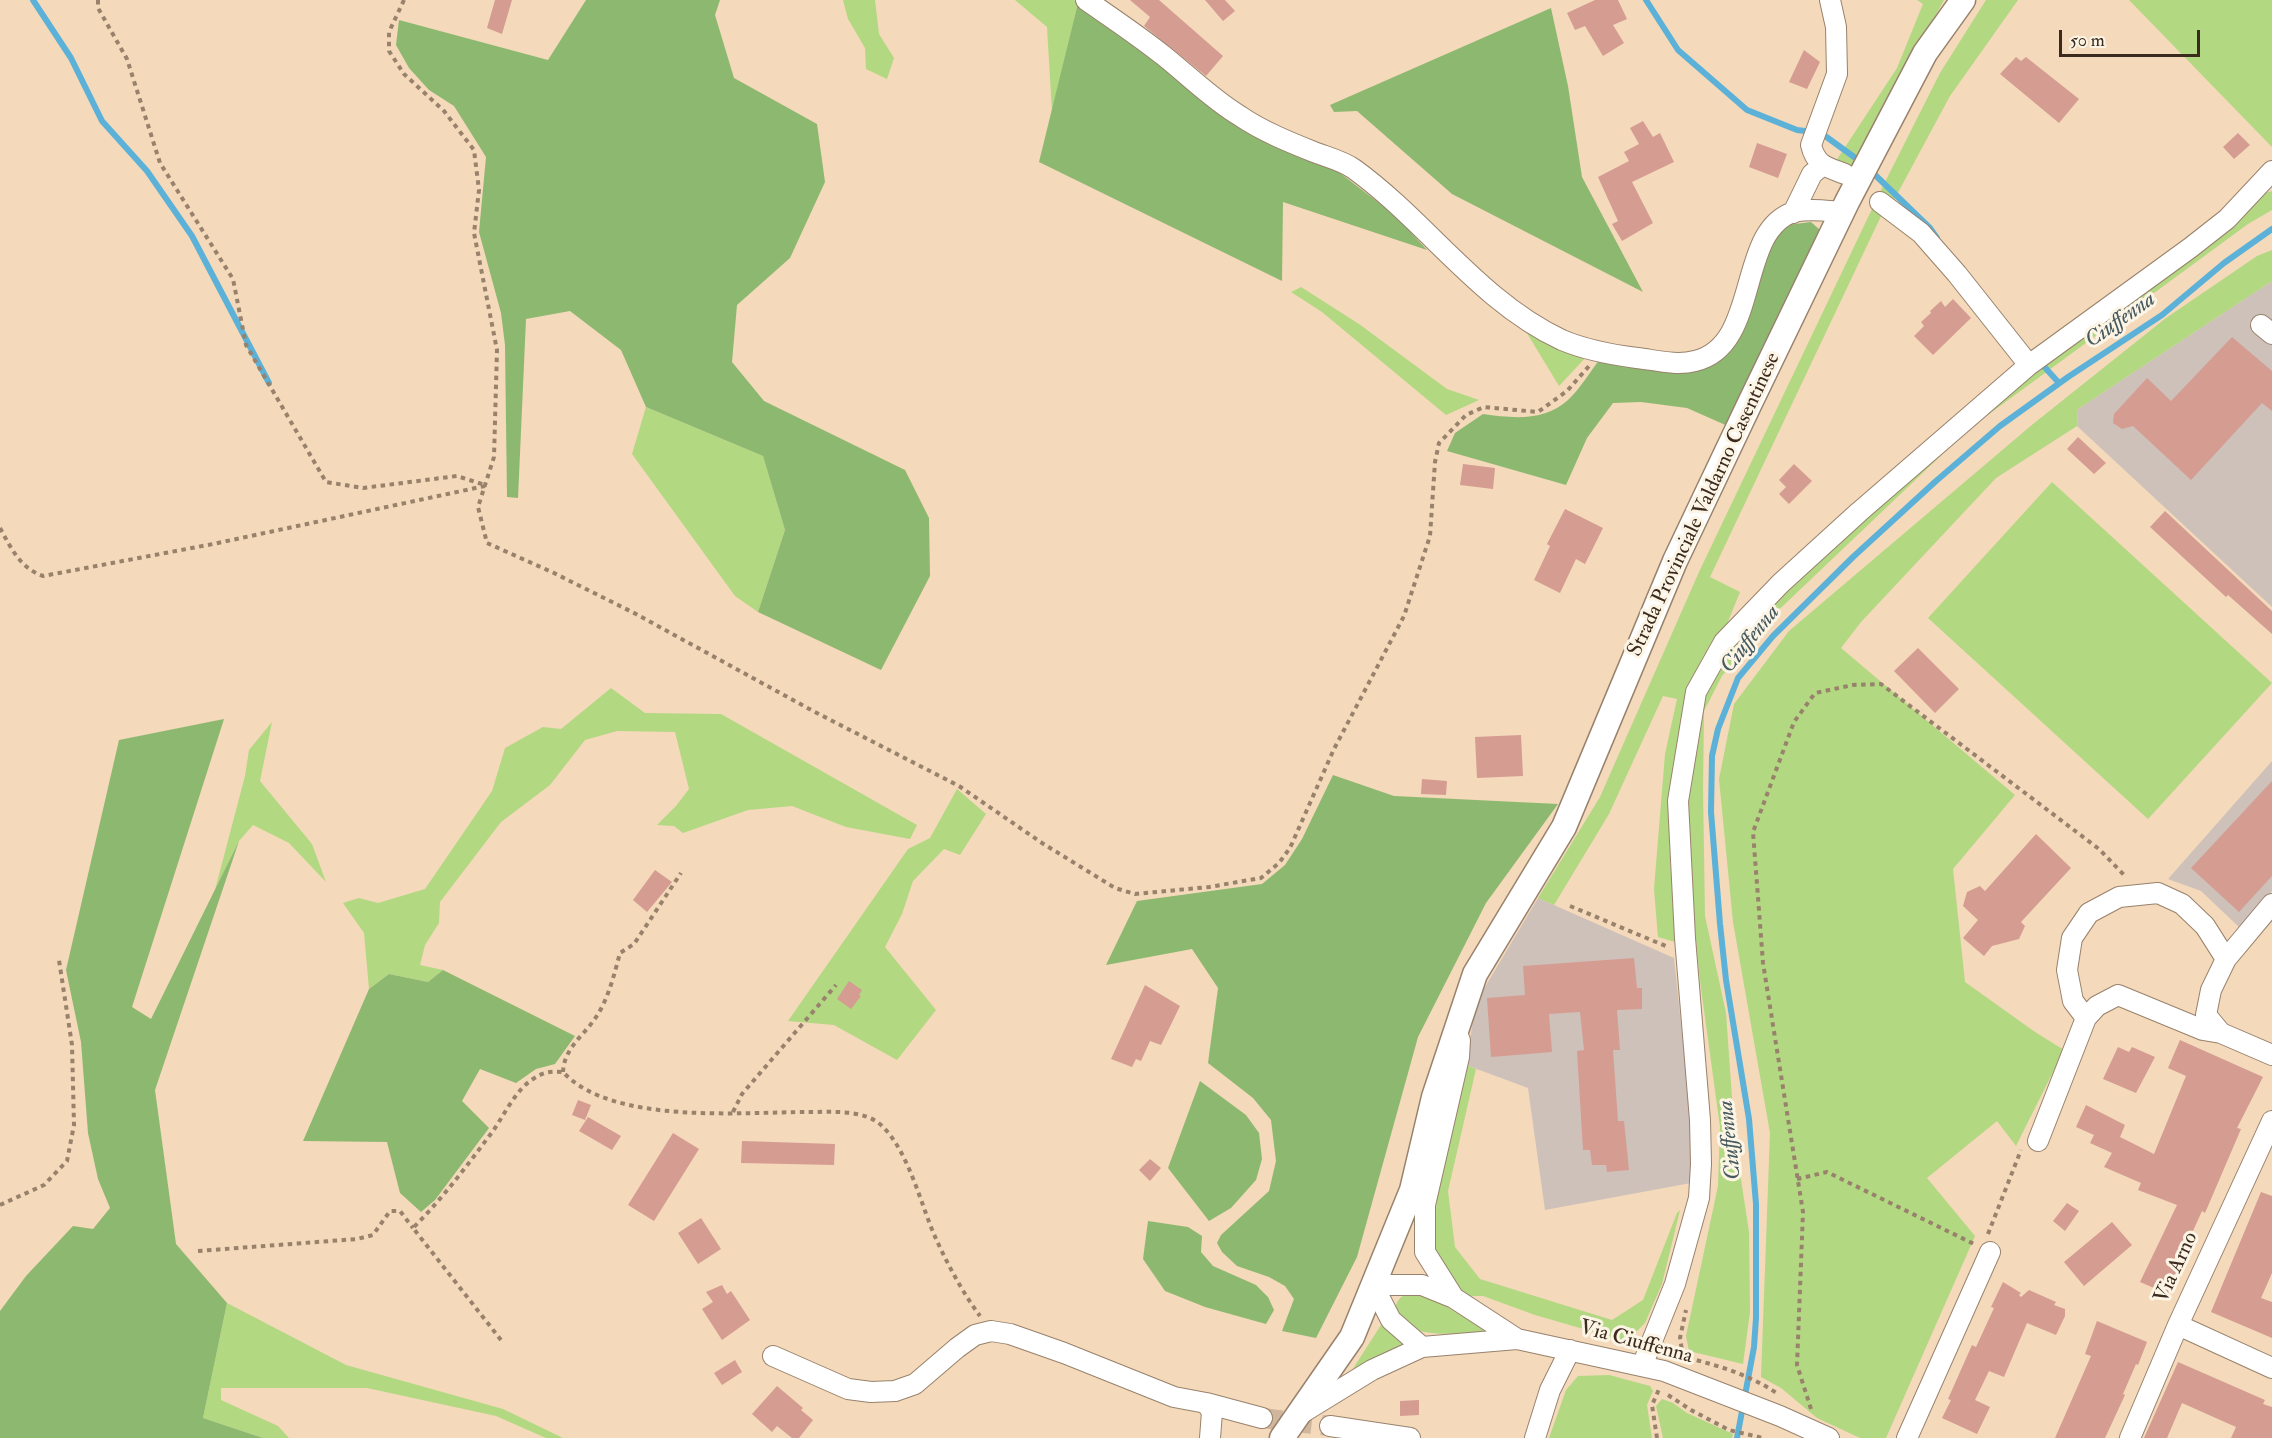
<!DOCTYPE html>
<html>
<head>
<meta charset="utf-8">
<style>
  body { margin:0 }
  #map { position:relative; width:2272px; height:1438px; overflow:hidden; background:#f4d9bb; font-family:"IM FELL Double Pica",serif }
  canvas { display:block }
  .scale { position:absolute; left:2059px; top:30px; width:141px; height:27px; box-sizing:border-box; border:3px solid #3b2a1e; border-top:0; padding-left:8px; font-size:18px; line-height:21px; white-space:nowrap; color:#3b2a1e; -webkit-text-stroke:4px #fcf5e5; paint-order:stroke }
</style>
</head>
<body>
<div id="map">
<canvas width="2272" height="1438"></canvas>
<div class="scale">50 m</div>
</div>
<script>
const context = document.querySelector('canvas').getContext('2d');
context.lineJoin = 'round';
function fill(path, color) { context.fillStyle = color; context.fill(path, 'evenodd'); }
function trace(path, color, width, dash) { context.strokeStyle = color; context.lineWidth = width; context.lineCap = dash ? 'butt' : 'round'; context.setLineDash(dash || []); context.stroke(path); }
function write(font, color, halo, rows, align = 'center') {
  context.font = font + ' "IM FELL Double Pica",serif'; context.lineWidth = 6; context.setLineDash([]); context.textBaseline = 'middle'; context.strokeStyle = halo; context.fillStyle = color; for (const [text, x, y, turn = 0] of rows) {
    context.save(); context.translate(x, y); context.rotate((+turn || 0) * Math.PI / 180); context.textAlign = isNaN(turn) ? turn : align; if (halo) context.strokeText(text, 0, 0); context.fillText(text, 0, 0); context.restore();
  }
}
const industrial = new Path2D(`
  M2272,281V607L2077,426L2078,409Z
  M2272,761V891L2239,927L2201,891L2168,879Z
  M1538,898L1674,958L1692,1128L1691,1183L1545,1210L1528,1088L1466,1065L1476,1002Z`);
const green = new Path2D(`
  M843,0H875L879,34L894,58L887,79L866,69L865,48L848,19Z
  M1015,0H1074L1078,3L1052,112L1047,27Z
  M1917,0H1944L1851,169L1836,161L1897,68L1923,4Z
  M1986,0H2018L1950,96L1894,200L1880,192L1940,73Z
  M2129,0H2272V147Z
  M2272,191V210L2248,224L1970,428L1766,622L1722,676L1704,711L1703,790L1705,916L1726,1013L1735,1140L1749,1232L1750,1312L1743,1364L1689,1351L1686,1336L1718,1186L1720,1127L1700,981L1687,847L1690,759L1701,695L1729,645L1966,423L2260,194Z
  M1872,209L1882,214L1710,577L1740,592L1679,742L1669,840L1675,942L1658,937L1654,889L1665,754L1677,699L1663,696L1609,814L1554,905L1538,898L1600,797L1699,572Z
  M2272,250V281L2078,409L2077,426L1996,478L1861,622L1841,648L2015,795L1953,869L1965,982L2035,1032L2064,1050L2016,1146L1997,1121L1927,1178L1975,1236L1886,1438H1860L1817,1418L1781,1388L1761,1377L1770,1133L1733,922L1719,779L1734,704L1789,631L2033,424L2166,318L2257,256Z
  M1301,287L1359,324L1447,389L1479,400L1446,415L1322,312L1291,292Z
  M1519,320L1588,355L1559,386Z
  M646,407L763,456L785,530L758,612L735,596L632,454Z
  M2052,482L2272,683L2148,819L1928,618Z
  M611,688L645,713L721,714L917,825L910,839L846,827L792,806L748,810L683,833L674,826L657,825L676,806L689,789L675,732L617,731L585,740L550,785L501,822L440,902L439,923L425,945L420,965L443,970L428,982L389,974L369,989L364,933L343,903L359,898L378,903L425,889L492,791L505,748L543,727L561,729Z
  M272,722L260,781L312,844L326,882L289,843L253,825L239,841L215,890L245,776L249,750Z
  M957,789L986,814L960,855L944,849L913,881L902,914L885,947L936,1010L897,1060L834,1025L788,1021L908,849L930,838Z
  M1466,1065L1476,1069L1448,1191L1455,1247L1480,1279L1612,1320L1643,1300L1677,1213L1680,1210L1662,1284L1645,1323L1633,1335L1618,1342L1604,1335L1535,1315L1483,1296H1462L1449,1281L1434,1247L1437,1193Z
  M1416,1291C1443,1301 1463,1320 1490,1329L1488,1333C1464,1332 1419,1340 1401,1321C1398,1318 1396,1312 1395,1308C1398,1296 1405,1294 1416,1291Z
  M227,1303L346,1365L503,1409L563,1438H546L496,1416L367,1388H221V1400L278,1426L289,1438H263L203,1418Z
  M1381,1325L1405,1344L1347,1378Z
  M1609,1375L1650,1386L1653,1391L1647,1405L1652,1438H1549L1566,1390L1578,1376Z
  M1662,1399L1673,1403L1687,1413L1733,1434L1732,1438H1663L1656,1406Z`);
const forest = new Path2D(`
  M586,0H720L715,15L734,78L817,124L825,182L790,258L737,305L732,362L764,401L905,470L929,518L930,576L881,670L758,612L785,530L763,456L646,407L621,350L570,311L526,319L518,498L507,497L505,345L501,313L479,232L486,157L454,106L429,90L409,68L396,45L399,20L548,60Z
  M1078,3L1332,167L1396,216L1427,250L1283,202L1282,281L1039,162Z
  M1551,8L1568,86L1582,177L1643,292L1452,194L1357,111L1334,112L1330,105Z
  M1811,222L1820,230L1730,427L1687,408L1641,402L1613,403L1587,438L1566,485L1447,451L1455,433L1483,414C1512,418 1544,422 1568,400C1580,389 1590,372 1600,359L1678,368L1738,340L1754,304L1764,255L1776,232L1787,225Z
  M224,719L132,1007L151,1019L239,841L155,1090L176,1244L227,1303L203,1418L263,1438H0V1311L26,1276L73,1226L93,1229L110,1208L98,1179L88,1133L81,1042L66,970L119,740Z
  M1333,775L1394,796L1558,804L1486,903L1418,1037L1357,1257L1316,1338L1282,1331L1294,1299L1285,1286L1269,1277L1237,1266L1222,1252L1217,1243L1221,1235L1269,1191L1276,1161L1271,1120L1253,1098L1208,1063L1218,988L1192,949L1106,965L1137,901L1262,884L1285,865L1302,839Z
  M443,970L575,1036L555,1064L536,1069L516,1083L480,1069L462,1101L489,1128L435,1200L421,1212L400,1193L387,1142L303,1141L369,989L389,974L428,982Z
  M1200,1081L1246,1115L1259,1133L1262,1159L1256,1180L1231,1208L1209,1221L1168,1168Z
  M1148,1221L1188,1227L1202,1236L1201,1252L1213,1266L1256,1285L1268,1297L1274,1310L1266,1324L1205,1307L1165,1291L1143,1259Z`);
const stream = new Path2D(`
  M33,0L71,58L102,121L147,171L192,236L269,383
  M1646,0L1678,50L1747,110L1797,130L1821,133L1861,162
  M1871,171L1930,228L1937,238
  M2039,361L2059,383
  M1737,1438L1754,1347L1756,1318V1204L1749,1119L1726,980L1720,924L1711,812L1712,756L1718,729L1738,678L1773,636L1853,557L1936,481L2000,426L2068,377L2162,315L2224,263L2272,229`);
const building = new Path2D(`
  M495,0H512L502,34L487,28Z
  M1130,0H1159L1223,56L1206,76L1144,26L1150,17Z
  M1205,0H1225L1235,11L1223,21Z
  M1595,0H1618L1627,19L1613,25L1624,43L1603,56L1585,26L1575,30L1567,13Z
  M1804,50L1820,62L1807,89L1789,82Z
  M2016,57L2021,61L2026,57L2079,99L2059,123L2000,74Z
  M1643,121L1653,137L1660,133L1674,162L1632,182L1653,223L1622,241L1612,224L1618,221L1598,177L1629,161L1624,152L1639,144L1630,128Z
  M2238,133L2250,145L2234,159L2223,147Z
  M1757,143L1787,154L1778,178L1749,167Z
  M1953,299L1971,318L1933,355L1914,336L1924,326L1921,322L1931,313L1930,311L1941,301L1945,307Z
  M2232,337L2272,371V411L2262,403L2191,480L2133,426L2122,429L2113,423L2114,414L2147,378L2171,401Z
  M2078,437L2106,463L2094,474L2067,449Z
  M1463,464L1495,468L1493,489L1460,485Z
  M1794,464L1812,481L1789,504L1779,494L1786,487L1779,480Z
  M1565,509L1603,528L1585,564L1576,559L1560,593L1534,580L1550,546L1547,544Z
  M2165,511L2272,611V634L2228,595L2226,597L2150,527Z
  M1918,648L1959,689L1935,713L1894,671Z
  M1521,735L1523,776L1477,778L1475,737Z
  M1422,779L1447,781L1446,795L1421,794Z
  M2272,781V876L2239,912L2191,868Z
  M2036,834L2071,868L2021,922L2025,926L2019,939L1992,946L1984,956L1963,938L1978,920L1963,906L1967,892L1980,886L1985,891Z
  M655,870L672,882L647,912L633,900Z
  M1634,958L1637,988H1642V1009L1617,1010L1620,1050H1613L1618,1121H1624L1629,1170L1607,1172L1606,1165H1592L1590,1150H1583L1577,1051L1584,1050L1580,1012L1549,1014L1552,1052L1491,1057L1487,998L1525,995L1523,966Z
  M849,981L862,990L859,995L861,996L851,1009L837,999Z
  M1145,985L1180,1006L1161,1045L1150,1041L1141,1061L1136,1059L1132,1067L1111,1059Z
  M2180,1040L2263,1077L2237,1128L2241,1129L2205,1213L2202,1211L2188,1242L2191,1243L2168,1294L2140,1282L2177,1205L2138,1190L2141,1183L2104,1167L2112,1153L2090,1143L2094,1135L2076,1127L2086,1105L2125,1125L2120,1137L2154,1154L2186,1076L2168,1068Z
  M2118,1047L2129,1052L2132,1047L2155,1057L2136,1093L2103,1079Z
  M578,1100L591,1105L585,1120L572,1115Z
  M588,1117L621,1136L612,1150L579,1131Z
  M673,1133L699,1149L654,1221L628,1205Z
  M742,1141L835,1144L834,1165L741,1163Z
  M1150,1159L1161,1168L1150,1181L1139,1170Z
  M2261,1192L2272,1196V1273L2261,1298L2272,1302V1338L2211,1312Z
  M2067,1203L2079,1211L2065,1231L2053,1221Z
  M701,1218L721,1249L698,1264L678,1233Z
  M2112,1222L2132,1245L2084,1286L2064,1262Z
  M2003,1282L2021,1293L2019,1295L2021,1297L2029,1290L2056,1302L2054,1305L2065,1309V1316L2056,1335L2027,1323L2004,1377L1989,1371L1975,1400L1990,1407L1977,1434L1942,1418L1951,1400L1948,1399L1972,1345L1976,1347L1994,1308L1991,1307Z
  M722,1285L727,1294L731,1291L750,1320L722,1340L702,1309L713,1302L706,1292Z
  M2097,1321L2147,1342L2138,1365L2136,1364L2123,1394L2125,1395L2105,1438H2055L2091,1356L2085,1354Z
  M735,1360L742,1372L722,1385L714,1373Z
  M2178,1362L2265,1400L2263,1404L2272,1407V1438H2231L2236,1427L2182,1403L2167,1438H2144Z
  M777,1386L803,1408L801,1410L813,1420L799,1438H792L777,1426L772,1432L752,1414Z
  M1419,1400V1415L1400,1416V1401Z`);
const minorTunnel = new Path2D(`
  M1262,1418L1330,1426`);
const path = new Path2D(`
  M98,0V8L127,59L160,163L233,279L246,345L326,482L363,488L457,476L485,485
  M404,0L389,32V51L404,74L444,111L474,150L479,190L474,233L497,350L494,457L478,507L487,543L554,573L636,614L813,711L959,786L1042,843L1115,888L1135,894L1209,887L1261,878L1279,863L1290,848L1334,749L1404,616L1430,536L1435,462L1439,443L1466,415L1484,407L1538,412L1567,391L1589,366
  M0,528C11,548 20,568 43,576L213,544L485,486
  M1570,906L1668,947
  M563,1072C564,1049 582,1037 594,1020C608,1001 614,975 620,953L634,944L681,873
  M733,1112L742,1094L836,985
  M1797,1179L1827,1172L1974,1244
  M0,1205L44,1185L67,1161L74,1125L72,1045L59,960
  M1988,1234L2021,1150
  M198,1251L357,1239L373,1235L390,1211H400L413,1228
  M501,1340L413,1228C442,1199 466,1167 490,1135C503,1118 515,1090 533,1079C543,1072 551,1071 563,1072C612,1125 741,1112 808,1112C831,1112 865,1109 882,1126C910,1153 921,1207 937,1241C949,1267 963,1293 980,1316
  M1683,1357L1680,1338L1686,1310
  M1688,1358C1720,1366 1750,1375 1778,1394
  M1668,1395L1691,1410L1729,1430L1763,1438
  M1811,1409L1797,1365L1803,1212L1763,963L1753,832L1794,722L1815,693L1853,685L1881,684L2099,849L2126,877
  M1657,1438L1652,1405L1660,1387`);
const minor = new Path2D(`
  M1086,0C1112,18 1139,36 1164,56C1189,76 1213,100 1240,116C1262,131 1289,142 1314,152C1327,157 1343,161 1354,169C1426,221 1480,302 1562,340C1583,349 1614,355 1637,358C1655,360 1676,366 1695,361C1761,346 1736,230 1794,212C1809,208 1827,211 1842,212
  M1830,0L1836,27L1837,74L1811,145C1816,166 1827,167 1845,174
  M1880,202L1921,233L1957,274L2029,365
  M1793,213L1812,174L1823,165
  M2261,325L2272,334
  M2226,959L2272,904
  M2221,1033L2272,1055
  M1460,1040L1459,1057L1425,1205V1252L1454,1298L1517,1339
  M2038,1141L2086,1018L2097,1006L2118,995L2203,1030L2221,1033L2206,1015L2211,990L2226,959L2205,926L2182,904L2158,893L2119,897L2089,913L2072,938L2067,970L2073,1001L2086,1018
  M2178,1325L2272,1368
  M1422,1347L1391,1320L1373,1285H1422L1454,1298
  M773,1356L848,1389L871,1392L895,1391L915,1384L957,1348L975,1335L991,1331L1010,1334L1064,1353L1174,1397L1206,1403L1212,1412L1210,1438
  M1642,1366L1675,1284L1699,1198L1701,1164L1700,1120L1685,938L1678,801L1696,692L1724,642L1781,583L1859,512L2029,365L2190,248L2227,219L2272,171
  M1206,1403L1262,1418
  M1302,1413L1372,1370L1422,1347L1517,1339L1664,1371L1780,1416L1829,1438
  M1330,1426L1410,1438
  M1535,1438L1550,1390L1570,1350
  M1907,1438L1990,1252
  M2130,1438L2178,1325L2272,1121`);
const major = new Path2D(`
  M1282,1438L1352,1337L1412,1190L1434,1097L1475,974L1564,827L1675,561L1749,405L1847,202L1925,53L1963,0`);
const streetNames = [
  ["Strada Provinciale Valdarno Casentinese",1705,505,-65],
  ["Via Arno",2177,1268,-65],
  ["Via Ciuffenna",1636,1343,15]
];
const waterNames = [
  ["Ciuffenna",2121,321,-35],
  ["Ciuffenna",1751,640,-51],
  ["Ciuffenna",1731,1140,-96]
];
fill(industrial, '#cec1ba');
fill(green, '#b2d882');
fill(forest, '#8db870');
trace(stream, '#5bb1d7', 6);
fill(building, '#d59c92');
trace(minorTunnel, '#cfb69c', 20, [20, 10]);
trace(minor, '#98826c', 22);
trace(major, '#98826c', 27);
trace(path, '#98826c', 4, [4.5, 4.5]);
trace(minor, '#fff', 20);
trace(major, '#fff', 24);
write('21px', '#3b2a1e', '#fcf5e5', streetNames);
write('italic 22px', '#46595f', '#fcf5e5', waterNames);
</script>
</body>
</html>
